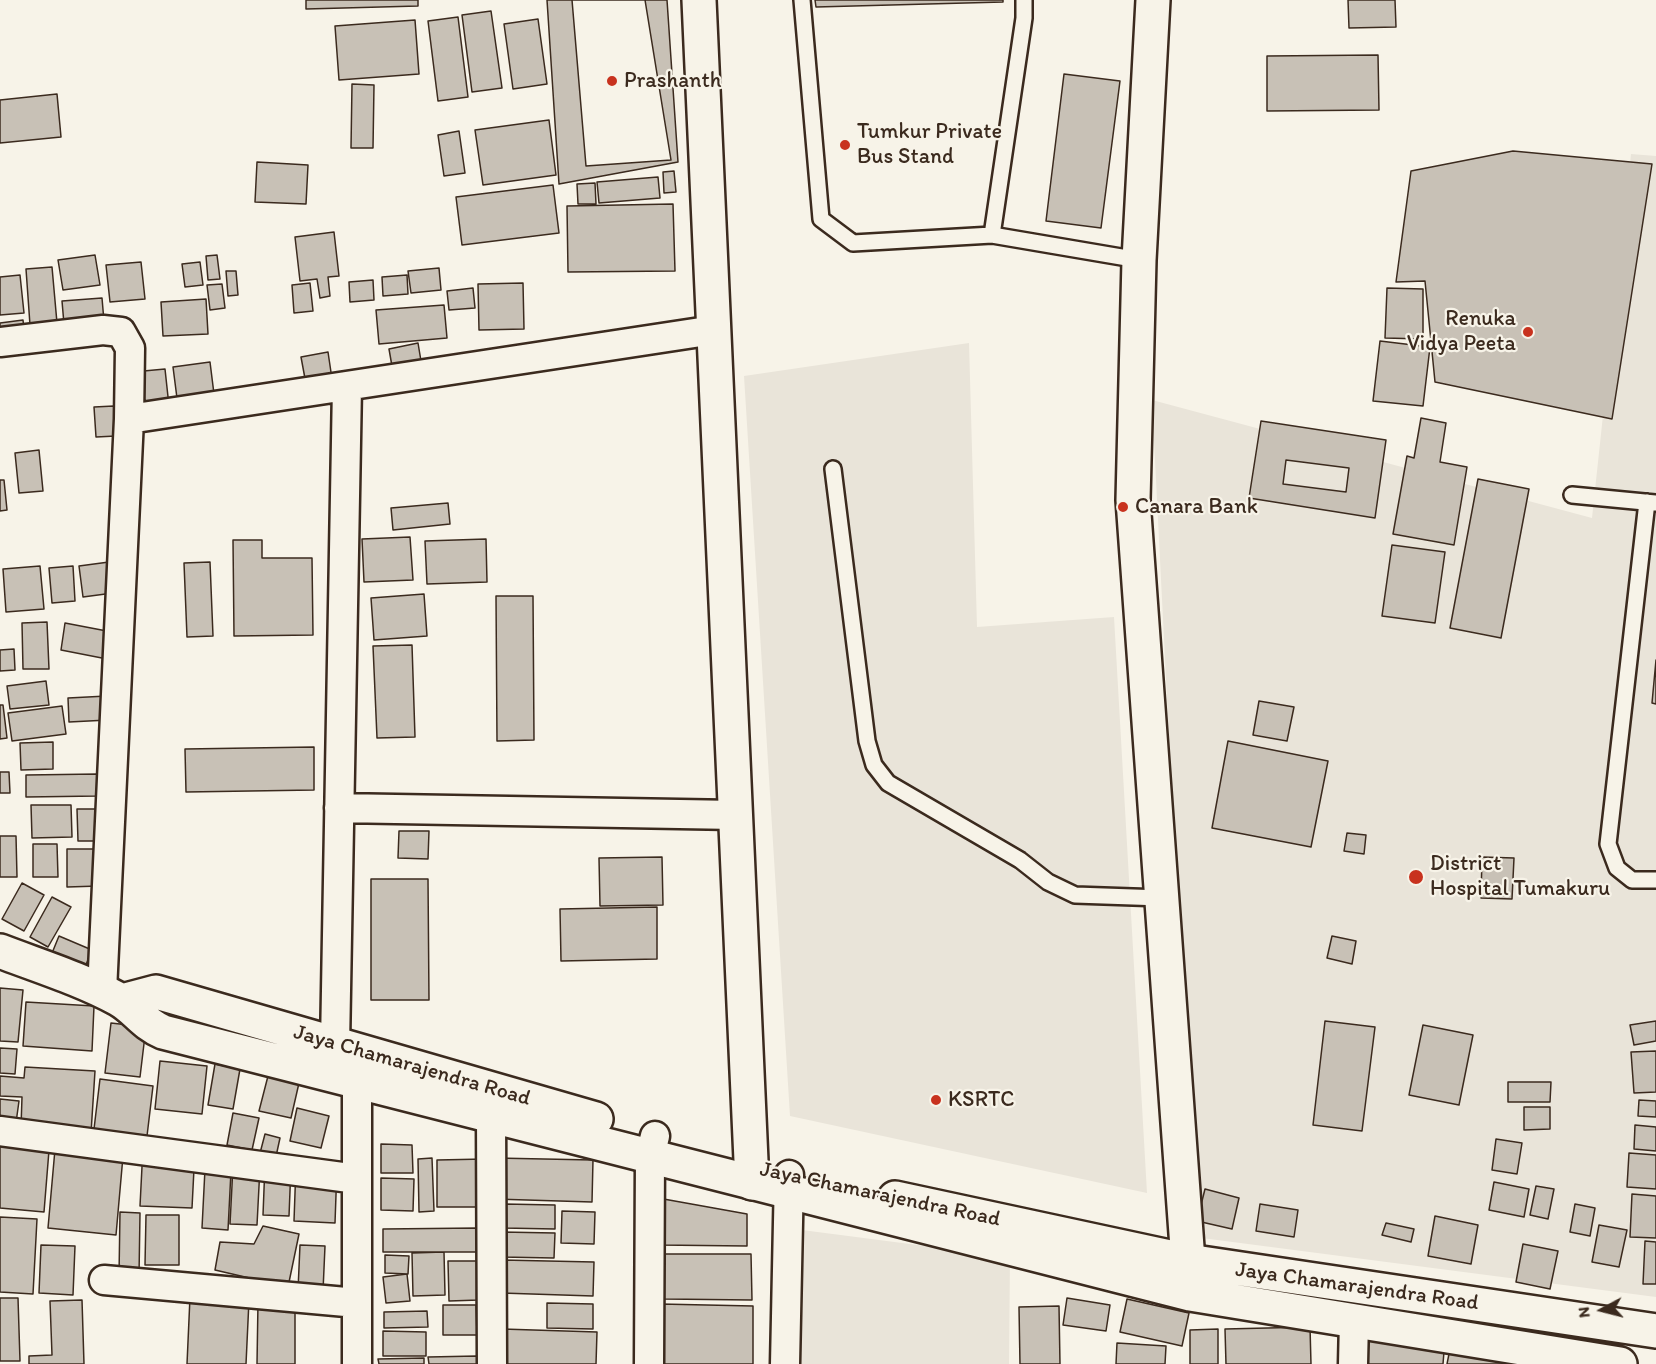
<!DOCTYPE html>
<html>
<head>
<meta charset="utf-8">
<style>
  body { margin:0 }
  #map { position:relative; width:1656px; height:1364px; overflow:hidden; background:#f7f3e8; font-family:Itim,sans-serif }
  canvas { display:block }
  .north { position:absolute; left:1572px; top:1280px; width:60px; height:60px; -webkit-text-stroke:4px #f7f3e8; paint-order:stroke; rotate:263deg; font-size:16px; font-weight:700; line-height:24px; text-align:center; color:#3b2a1e }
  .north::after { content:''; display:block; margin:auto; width:21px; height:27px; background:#3b2a1e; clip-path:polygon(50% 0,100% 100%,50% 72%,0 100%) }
</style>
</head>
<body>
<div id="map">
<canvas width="1656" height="1364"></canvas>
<div class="north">N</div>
</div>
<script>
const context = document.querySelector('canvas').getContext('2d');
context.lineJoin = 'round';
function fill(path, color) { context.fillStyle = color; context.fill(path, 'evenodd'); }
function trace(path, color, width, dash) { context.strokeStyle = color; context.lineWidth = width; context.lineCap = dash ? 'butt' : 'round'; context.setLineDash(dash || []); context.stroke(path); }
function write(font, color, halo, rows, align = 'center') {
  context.font = font + ' Itim,sans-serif'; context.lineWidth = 4.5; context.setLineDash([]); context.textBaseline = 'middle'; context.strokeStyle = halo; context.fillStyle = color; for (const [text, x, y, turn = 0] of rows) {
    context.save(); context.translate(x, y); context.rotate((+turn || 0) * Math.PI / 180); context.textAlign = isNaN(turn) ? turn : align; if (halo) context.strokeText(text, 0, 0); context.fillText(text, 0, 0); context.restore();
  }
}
const built = new Path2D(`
  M1631,154L1656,156V1297L1194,1237L1152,400L1592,518Z
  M969,343L977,627L1114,617L1147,1193L790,1116L744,376Z
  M802,1230L1010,1257L1009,1364H801Z`);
const building = new Path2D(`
  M306,0H418V6L306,9Z
  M547,0H667L678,162L559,184Z
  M572,0H645L671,160L586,166Z
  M815,0H1003V2L816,7Z
  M1348,0H1395L1396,27L1349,28Z
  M491,11L502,88L472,92L462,15Z
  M458,17L468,97L438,101L428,21Z
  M538,19L547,84L513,89L504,24Z
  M415,20L419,74L339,80L335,26Z
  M1378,55L1379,110L1267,111V56Z
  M1064,74L1120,81L1101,228L1046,221Z
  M352,84L374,85L373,148H351Z
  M57,94L61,137L0,143V100Z
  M549,120L556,175L483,185L475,130Z
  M459,131L465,173L444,176L438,135Z
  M1513,151L1652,164L1612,419L1435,382L1425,281L1396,282L1411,171Z
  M257,162L308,165L306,204L255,202Z
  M674,171L676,192L664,193L663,172Z
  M658,177L660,198L599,203L597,182Z
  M595,183L596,204H578L577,184Z
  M553,185L559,233L462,245L456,197Z
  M673,204L675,271L568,272L567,206Z
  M334,232L339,276L328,277L330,296L320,298L317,279L300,281L295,237Z
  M95,255L100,285L63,290L58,260Z
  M217,255L220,279L208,280L206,256Z
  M141,262L145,299L110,302L106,265Z
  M200,262L203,285L185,287L182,264Z
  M52,267L57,323L30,325L26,269Z
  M439,268L441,290L411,293L408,271Z
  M226,271H236L238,295L228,296Z
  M20,275L24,313L0,315V277Z
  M407,275L408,294L383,296L382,277Z
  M373,280L374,300L350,302L349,282Z
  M310,283L313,311L294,313L292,285Z
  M523,283L524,329L479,330L478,284Z
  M222,284L225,308L210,310L207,285Z
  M473,288L475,308L449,310L447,291Z
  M1387,288L1423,289V339L1385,338Z
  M102,298L105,333L65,336L62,301Z
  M206,299L208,334L163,336L161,302Z
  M444,305L447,338L379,344L376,310Z
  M23,320L26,346L0,350V323Z
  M1380,341L1430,347L1423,406L1373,401Z
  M418,343L422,367L393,372L389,349Z
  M328,352L332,379L306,384L301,357Z
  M210,362L215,402L178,406L173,367Z
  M165,369L169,406L136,410L133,372Z
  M114,406L116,436L96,437L94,407Z
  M1421,418L1446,423L1440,462L1467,467L1454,545L1393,534L1407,456L1414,458Z
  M1261,421L1386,440L1375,518L1249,498ZM1286,460L1349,468L1346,492L1283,484Z
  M39,450L43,491L19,493L15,453Z
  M1478,479L1529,489L1501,638L1450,628Z
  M0,480H4L7,510L0,511Z
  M448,503L450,524L393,530L391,508Z
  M410,537L413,580L364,582L362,539Z
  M486,539L487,582L427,584L425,541Z
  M233,540H262V558H312L313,635L234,636Z
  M1392,545L1445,552L1435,623L1382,616Z
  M109,562L113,593L83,597L79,566Z
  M210,562L213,636L187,637L184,563Z
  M40,566L44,609L6,612L3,569Z
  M73,566L75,601L52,603L49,568Z
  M424,594L427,636L374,640L371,598Z
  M496,596H533L534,740L497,741Z
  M47,622L49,669H23L22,623Z
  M65,623L112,632L107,659L61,650Z
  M412,645L415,737L377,738L373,646Z
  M14,649L15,670L0,671V650Z
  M1656,660V704L1652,703Z
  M46,681L49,705L10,709L7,686Z
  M107,696L108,720L69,722L68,698Z
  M1259,701L1294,707L1287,741L1253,735Z
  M0,705H3L7,738L0,739Z
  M62,706L66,734L12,741L8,713Z
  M1228,741L1328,761L1311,847L1212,828Z
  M53,742V769L21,770L20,743Z
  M314,747V790L186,792L185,749Z
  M0,772H9L10,793H0Z
  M98,774V796L26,797V775Z
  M31,805H71L72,837L32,838Z
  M77,809H98L99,841H78Z
  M399,831H429L428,859L398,858Z
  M1347,833L1366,835L1364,854L1344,851Z
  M0,836H16L17,877H0Z
  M33,844H57L58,877H33Z
  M67,849H98L99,886L67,887Z
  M662,857L663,905L600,906L599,858Z
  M1482,857L1514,858L1512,899L1481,898Z
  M371,879H428L429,1000H371Z
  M22,883L44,895L24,931L2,919Z
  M52,897L71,907L48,947L30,937Z
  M657,907V959L561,961L560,909Z
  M59,936L92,950L83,972L50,958Z
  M1332,936L1356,941L1352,964L1327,958Z
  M0,988L23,990L18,1042L0,1041Z
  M26,1002L94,1006L92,1051L23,1046Z
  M1325,1021L1375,1027L1362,1131L1313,1125Z
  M1656,1021V1041L1634,1045L1630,1025Z
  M111,1023L146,1027L140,1077L105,1073Z
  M1423,1025L1473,1035L1459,1105L1409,1095Z
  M0,1048L17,1049L15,1074L0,1073Z
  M1656,1051V1092L1634,1093L1631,1052Z
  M160,1061L207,1066L202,1114L155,1109Z
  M215,1064L240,1069L233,1109L208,1105Z
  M25,1067L95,1071L91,1133L21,1127L22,1097L0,1096V1076L24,1078Z
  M268,1076L299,1083L291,1118L259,1111Z
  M100,1079L153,1086L147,1136L94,1129Z
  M1508,1082H1551L1550,1102H1508Z
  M0,1099L19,1101L15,1130L0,1129Z
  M1639,1100L1656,1101V1117L1638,1116Z
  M1524,1107H1550V1129L1524,1130Z
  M297,1108L329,1116L321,1148L290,1141Z
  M233,1113L259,1118L252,1150L227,1145Z
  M1635,1125L1656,1127V1151L1634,1149Z
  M0,1134L50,1138L44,1212L0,1208Z
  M265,1134L280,1138L275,1161L259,1157Z
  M56,1138L124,1145L116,1235L48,1228Z
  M1496,1139L1522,1143L1517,1174L1492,1170Z
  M381,1144L412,1145L413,1173H381Z
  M143,1147L195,1149L192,1208L140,1206Z
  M1629,1153L1656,1155V1189L1627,1187Z
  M432,1158L434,1211L419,1212L418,1159Z
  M495,1158L593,1160L592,1202L494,1199Z
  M485,1159V1207H437V1160Z
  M265,1164L291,1166L289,1216L263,1215Z
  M296,1165L337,1167L335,1223L294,1221Z
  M233,1166L260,1167L257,1225L230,1224Z
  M205,1169L231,1171L228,1230L202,1228Z
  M381,1178L414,1179L413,1211L381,1210Z
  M1494,1182L1529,1189L1524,1217L1489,1210Z
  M1536,1186L1554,1189L1548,1219L1530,1215Z
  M1205,1189L1239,1198L1232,1229L1197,1221Z
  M1632,1194L1656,1196V1238L1630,1237Z
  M658,1198L747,1214V1246L658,1245Z
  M504,1204L555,1205V1229L503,1228Z
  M1260,1204L1298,1210L1294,1237L1256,1231Z
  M1575,1204L1595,1208L1590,1236L1570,1232Z
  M562,1211L595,1212L594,1244L561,1243Z
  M120,1212L140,1213L139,1276H119Z
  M146,1215H179V1265H145Z
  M1435,1216L1478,1225L1471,1264L1428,1256Z
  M0,1217L37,1219L33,1294L0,1292Z
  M1386,1223L1414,1229L1411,1242L1382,1235Z
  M1599,1225L1627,1230L1619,1267L1592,1262Z
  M263,1226L299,1234L288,1287L215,1270L220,1242L254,1244Z
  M478,1228V1252H383V1229Z
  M501,1232L555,1233L554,1258L501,1257Z
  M1645,1241L1656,1242V1284H1643Z
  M1523,1244L1558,1251L1550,1289L1516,1282Z
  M41,1245L75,1246L73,1295L39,1293Z
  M300,1245L325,1246L323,1291L298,1290Z
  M444,1252L445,1295L413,1296L412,1253Z
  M663,1254H751L752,1300L664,1299Z
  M385,1255L409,1256L408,1274L385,1273Z
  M502,1260L594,1262L593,1296L501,1293Z
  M448,1261H479V1300L449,1301Z
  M407,1274L410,1301L386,1303L383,1277Z
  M190,1297L249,1300L246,1364H187Z
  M0,1298H18L20,1361H0Z
  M1067,1298L1110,1305L1106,1331L1063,1325Z
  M1127,1299L1189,1313L1182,1346L1120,1332Z
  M82,1300L84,1364H29V1356L52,1355L50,1301Z
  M258,1302H295V1364H257Z
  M547,1303L593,1304V1329L547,1328Z
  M660,1304L753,1306V1364H659Z
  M443,1305H476L477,1335H443Z
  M1059,1306L1060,1364H1020L1019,1307Z
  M427,1311L428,1327L384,1328V1312Z
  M1310,1327L1311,1364H1226L1225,1329Z
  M502,1329L597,1332L596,1364H501Z
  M1218,1329V1364H1190V1330Z
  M383,1331L426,1332V1356H383Z
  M1370,1332L1445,1339L1443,1364H1367Z
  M1117,1343L1166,1346L1165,1364H1116Z
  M1450,1349L1510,1361V1364H1447Z
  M477,1356L478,1364H429L428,1357Z
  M424,1358V1364H379L378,1359Z`);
const service = new Path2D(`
  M802,0L821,219L853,243L992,235L1139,260
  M992,235L1024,18V0
  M833,469L867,741L874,765L888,783L1020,860L1048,882L1075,895L1162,898
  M1572,495L1655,503
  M1647,502L1608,844L1617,868L1632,880H1656`);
const minor = new Path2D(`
  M0,342L103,330L121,332L130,348L129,419
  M339,808L736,815
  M102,991L129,419L714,330
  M335,1045L347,386
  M491,1115L492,1364
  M0,1131L357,1179
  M104,1280L357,1303
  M357,1364V1060
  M649,1364L650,1156L655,1136
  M785,1364L789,1175
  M1353,1364L1354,1320`);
const tertiary = new Path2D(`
  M699,0L752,1183
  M1153,0L1139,260L1133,500L1190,1289`);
const secondary = new Path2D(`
  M0,951C39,966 81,979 118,999C136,1009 142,1023 163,1032L1190,1294L1620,1364
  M122,1001L156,992L596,1119
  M895,1198L1188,1261L1656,1331`);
const markers = [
  [612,81,6,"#c8321e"],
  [845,145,6,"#c8321e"],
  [1528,332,6,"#c8321e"],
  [1123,507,6,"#c8321e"],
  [1416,877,8,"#c8321e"],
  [936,1100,6,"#c8321e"]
];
const poiNames = [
  ["Prashanth",624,81],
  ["Tumkur Private",857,132],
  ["Bus Stand",857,157],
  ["Renuka",1516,319,"right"],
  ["Vidya Peeta",1516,344,"right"],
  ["Canara Bank",1135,507],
  ["District",1430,864],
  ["Hospital Tumakuru",1430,889],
  ["KSRTC",948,1100]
];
const streetNames = [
  ["Jaya Chamarajendra Road",412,1066,16],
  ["Jaya Chamarajendra Road",880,1195,12],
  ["Jaya Chamarajendra Road",1357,1287,8]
];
fill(built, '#e9e4d9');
fill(building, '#c8c1b6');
trace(building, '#3b2a1e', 1.5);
trace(service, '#3b2a1e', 20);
trace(minor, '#3b2a1e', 33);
trace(tertiary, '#3b2a1e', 38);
trace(secondary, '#3b2a1e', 38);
trace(service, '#f7f3e8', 15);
trace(minor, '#f7f3e8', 28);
trace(tertiary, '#f7f3e8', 33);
trace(secondary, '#f7f3e8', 33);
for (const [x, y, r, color] of markers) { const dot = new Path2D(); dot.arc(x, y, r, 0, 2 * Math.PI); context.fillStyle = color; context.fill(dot); trace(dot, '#f7f3e8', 2); }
write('22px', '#3b2a1e', '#f7f3e8', poiNames, 'left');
write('22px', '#3b2a1e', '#f7f3e8', streetNames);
</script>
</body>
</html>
